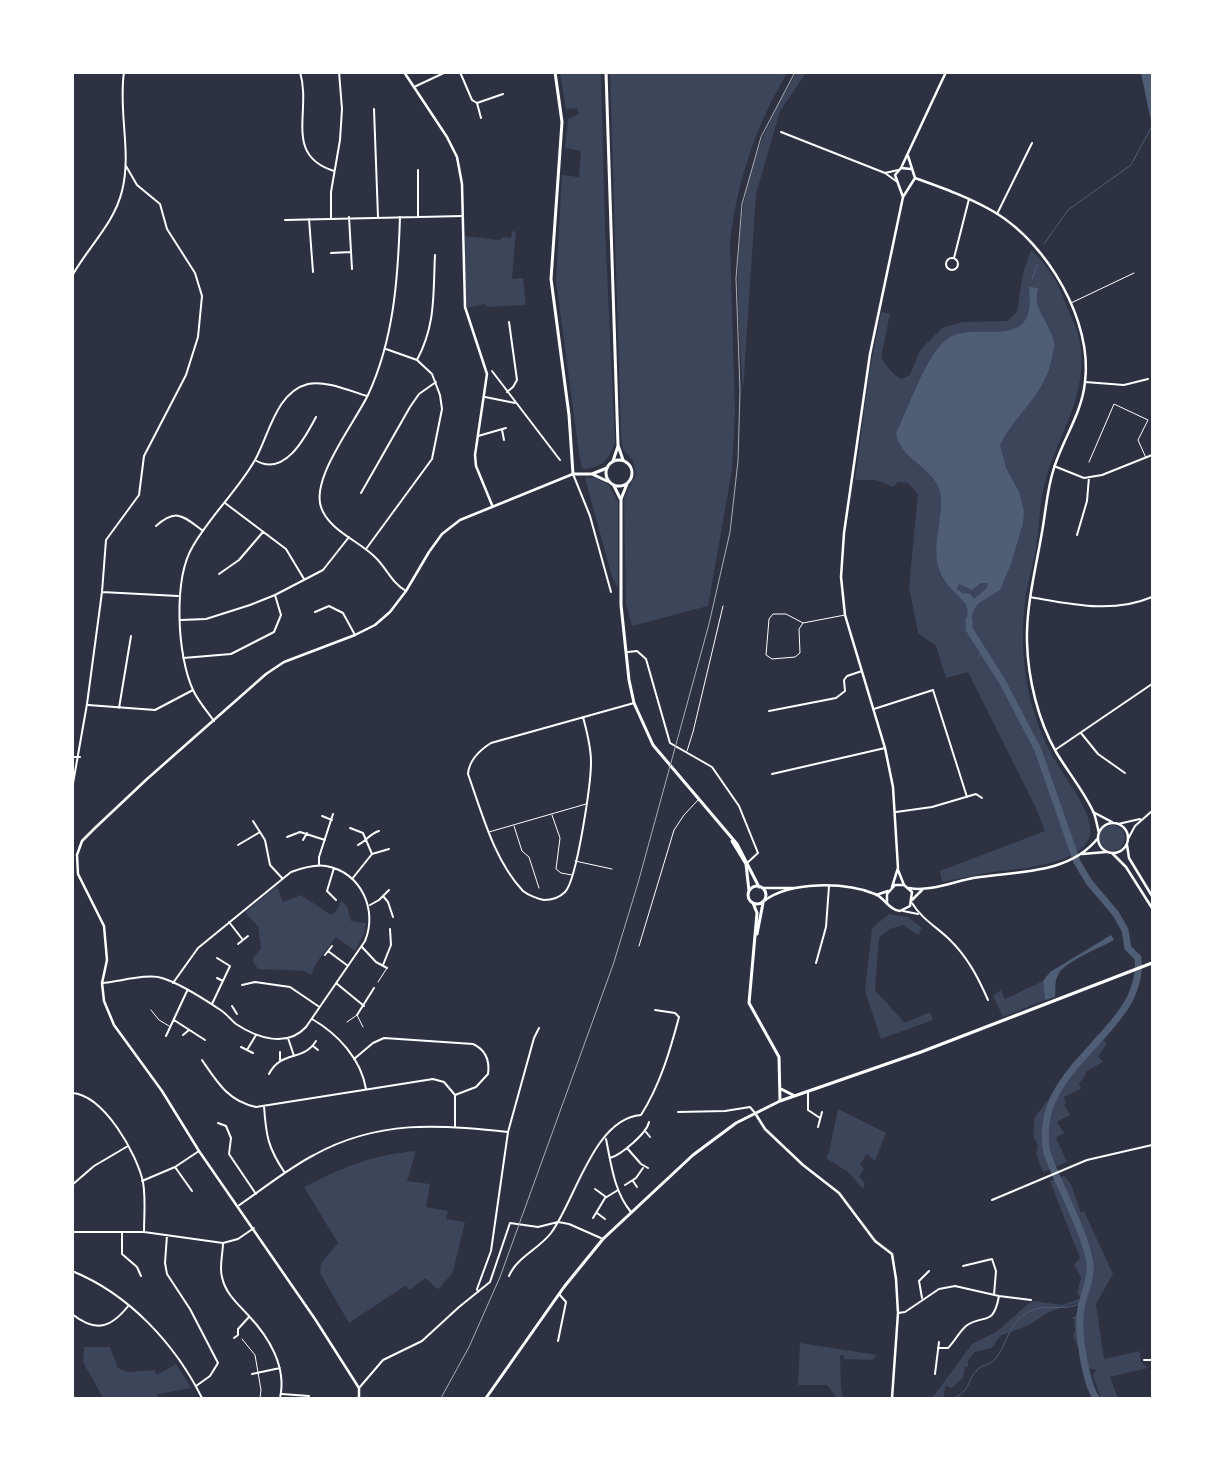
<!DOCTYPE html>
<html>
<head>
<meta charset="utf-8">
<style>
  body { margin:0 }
  #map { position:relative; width:1225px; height:1471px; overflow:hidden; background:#2d3142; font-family:Quicksand,sans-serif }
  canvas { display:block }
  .frame { position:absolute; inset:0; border:74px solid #fff; pointer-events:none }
</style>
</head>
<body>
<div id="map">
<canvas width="1225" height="1471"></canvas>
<div class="frame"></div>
</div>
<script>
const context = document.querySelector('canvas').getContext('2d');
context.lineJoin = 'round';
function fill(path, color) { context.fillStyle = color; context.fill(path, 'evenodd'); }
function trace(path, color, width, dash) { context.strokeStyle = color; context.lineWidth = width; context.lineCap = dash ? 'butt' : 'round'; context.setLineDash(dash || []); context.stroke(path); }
const green = new Path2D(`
  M797,72L806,73L780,111L756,194L743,391C739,327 733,261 745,198C753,153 773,111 797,72Z
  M560,73H601L605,227L615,443C608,461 602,468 582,469L579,453L556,281L562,175L579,177L581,151L565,148L568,119L579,114L577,108L566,109Z
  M610,73H787C755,128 738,178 730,242L735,412L732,470L708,606L632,626L626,604L624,498L636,474L633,461L623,450L621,434Z
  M512,231L516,232L512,279L523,278L526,305L487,307L485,304L467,308L465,295V236L499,240L504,237L511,238Z
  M1031,250C1046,263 1058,282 1065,302C1070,315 1077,328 1080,342C1089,394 1058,434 1045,482C1039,503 1040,526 1036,548C1033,566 1027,584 1025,602C1019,653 1026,705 1050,751C1060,773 1098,815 1089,838C1079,865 1017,869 992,872C975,875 959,879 942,882L940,871L1045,831L1035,806L968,672L946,678L936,646L918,633L909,587L918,494L908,483L898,482L893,487L876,480H855L869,374L881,312L890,314L881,358C887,366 892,375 902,379L910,375L920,350L942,328L962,322L1007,321L1017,312L1023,273Z
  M595,477L609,485L618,502V588L612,577L585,478Z
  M1099 838a13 13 0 1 1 26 0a13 13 0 1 1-26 0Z
  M277,886L283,902L301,895L331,915L337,910L341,901L347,906L351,921L366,923L364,934L355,951L336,937L317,962L311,975L305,971L258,969L252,960L261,948L258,927L245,912Z
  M889,914L908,917L922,928L918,935L903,925L890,929L879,938L875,990L905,1023L930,1012L933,1020L881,1039L865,991L872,928Z
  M1043,981L1045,1000L1003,1017L993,996L1001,990L1005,999Z
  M1098,1034L1107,1044L1098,1056L1103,1062L1085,1072L1086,1074L1079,1084L1081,1089L1064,1097L1066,1103L1064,1104L1070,1115L1057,1122L1064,1133L1056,1138L1067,1162L1043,1172L1036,1154L1038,1146L1033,1135L1035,1117Z
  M838,1109L886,1133L875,1161L867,1154L860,1164L864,1169L859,1177L865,1183L863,1189L848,1172L826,1158L829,1152Z
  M416,1151L407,1181L430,1184L426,1207L448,1211L446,1219L465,1222L453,1272L439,1289L436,1288L425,1278L410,1290L405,1286L349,1323L320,1273L321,1263L338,1243L304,1187C344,1167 371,1155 416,1151Z
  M1064,1176L1071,1184L1081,1213L1084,1211L1113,1274L1096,1304L1104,1359L1140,1351L1141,1362L1148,1368L1110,1377L1118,1398H1101L1093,1376L1096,1370L1088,1368L1082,1322L1084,1301L1077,1293L1081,1278L1074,1265L1080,1258L1050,1181Z
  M1079,1299L1082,1301L1079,1311L1082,1351L1081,1353L1073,1336L1075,1332L1074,1320L1079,1306L1077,1303L1051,1311L1027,1326L1000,1336L992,1348L975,1352L968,1360V1367H965L963,1378L952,1388L945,1386L944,1398H932L972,1344L996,1332L1029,1303L1034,1301L1062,1305Z
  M800,1343L877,1355L872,1360L844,1359V1355H840L841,1388L843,1398H837L827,1385H798Z
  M84,1347H110L118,1368L128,1372L154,1370L157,1375L176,1364L191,1388L158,1394L157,1398H103L83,1362Z`);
const water = new Path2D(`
  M1141,73H1152V126Z
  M1029,287L1038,288C1032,310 1050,322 1054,342C1055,346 1053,352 1052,357C1046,394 1016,413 1000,445L1006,468L1019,492L1024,511L1023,523L1011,564L1000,590L979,603L974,609L971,619L969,620C966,615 969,608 965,603C955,592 944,584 939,569C930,541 948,508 938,486C928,465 900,458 896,433C908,409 927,353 947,339C976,318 1038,357 1029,287ZM981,583H988L987,588L974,599L970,594L962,593L957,589L959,584L972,590Z
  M1111,935L1114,940C1100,948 1068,960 1059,973C1054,981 1056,989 1055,997L1045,1000L1043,981L1050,972Z`);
const stream = new Path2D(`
  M1044,244L1068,210L1131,165L1152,126
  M1032,279L1037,265
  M978,658L982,651
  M1073,1318L1081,1316
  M955,1398C972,1388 966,1382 977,1370C983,1364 991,1365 996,1358C1008,1342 1007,1327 1025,1314C1044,1300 1066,1315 1083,1301`);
const river = new Path2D(`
  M969,620V629L1002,681L1038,750L1077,862L1089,882L1116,914L1125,930L1128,948L1138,958C1146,1033 1029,1065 1047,1153C1058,1185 1086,1233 1090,1264C1092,1279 1083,1294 1081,1309C1077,1329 1085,1381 1096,1398`);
const service = new Path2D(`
  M1071,303L1134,273
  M1089,462L1114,404L1148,420L1138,440L1146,458
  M803,623L799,629L800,653L795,657L772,659L766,655L769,619L773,614H786L803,623L845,615
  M687,751L693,732L723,606
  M552,815L560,838L556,869L561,873L572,875
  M514,826L522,851L529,857L539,888
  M489,832L586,804
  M575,861L612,869
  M639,946L674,830L684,815L698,800
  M378,982L387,968
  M151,1010L159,1020L169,1026
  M347,1022L357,1015L363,1027
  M242,1339L255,1355L261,1390L260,1398`);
const minor = new Path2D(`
  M300,72C312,111 283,155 334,171
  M460,72L472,100L477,103L503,94
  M414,87L446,72
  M477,103L481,118
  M374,109L378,217
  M781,132L885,173L896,181
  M418,170V217
  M885,173L898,170
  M997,214L1032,143
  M349,217L352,269
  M400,217C398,278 394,339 368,395C355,422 311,478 321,507C328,530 361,542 376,558C387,569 392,583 406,591
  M309,219L313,272
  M331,219V192L340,140L342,109L339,72
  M285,220L463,216
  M331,253L351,252
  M954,258L969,199
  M946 264a6 6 0 1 1 12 0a6 6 0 1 1-12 0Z
  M72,276C88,247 114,224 122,191C132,152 118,112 124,72
  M417,360C436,324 433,295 435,255
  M492,371L560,460
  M1085,382L1124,385L1148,379
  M507,392L513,387L517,380L509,322
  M485,397L515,403
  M502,430L504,440
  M478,436L506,428
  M255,460C284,478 305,438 316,417
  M1054,466L1084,478L1102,475L1152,455
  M573,474L590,516L611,592
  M361,493L410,407L419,394L436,382
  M225,503L286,549L304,579
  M156,526C177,507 184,517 203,531
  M1077,535L1087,501L1089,477
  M366,549L432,459L442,409L440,395L432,374L417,360L386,349
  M219,574L239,560L263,532
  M102,592L178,596
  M1030,597C1071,604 1112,614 1152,597
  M315,612L329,606L343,613L355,635
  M181,620L206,619L250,605L275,595L323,570L349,537
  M628,652L637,651L646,659L670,743L712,767L739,806L758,853L746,864
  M183,658L231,654L274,632L281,615L275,595
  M88,705L155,710L193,690
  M119,708L131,636
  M874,709L933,690L967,797
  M769,711L836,698L845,691L844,680L847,676L862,671
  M583,717C587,732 591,746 591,762C591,783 577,880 565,892C559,898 552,900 544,900C538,899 528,895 523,891C494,860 482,813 468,774C469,760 480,750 491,743L634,703
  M214,721C207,711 198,701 193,690C177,655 173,579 193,546C211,515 238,490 255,460C269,435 276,392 308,384C326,380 350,391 367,396
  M1081,733L1098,754L1125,773
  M1055,750L1152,684
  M72,757H80
  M772,774L885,748
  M72,789L87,704L102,592L106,540L139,495L144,456L186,375L198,337L202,296L195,273L167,229L160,204L137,185L126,166
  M896,812L932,807L976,794L982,798
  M322,816L332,820
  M253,821L265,840L270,865L282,878
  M1118,824L1140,819
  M350,828L363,833L372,854
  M287,837L300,832L325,840
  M1128,839L1135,826L1152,811
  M303,840L307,833
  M238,845L260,832
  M358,845C367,841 369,834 379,831
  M319,865V857L333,814
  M334,868L327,891L336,900
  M352,879L372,854L389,849
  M383,896L388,902L393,917
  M912,903C921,918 935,926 948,938C967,956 978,977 988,1000
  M370,905L379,900L389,890
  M903,911L918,914
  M229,922L243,940
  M238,944L248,936
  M362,947L376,962L387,968
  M328,951L348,966
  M325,955L332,946
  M816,963L826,927L829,886
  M383,965L391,945L390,929
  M217,978L223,981
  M102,983C118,982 148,973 162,978C179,983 204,999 219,1009C226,1013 230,1019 236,1024C257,1038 287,1048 306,1027L365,941C378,910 361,872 326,866C315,864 302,868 291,872L198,948L173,983
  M336,983L364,1006
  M242,985L255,982L290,987L318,1006
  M212,1004L230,966L217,958
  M232,1006L237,1014
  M357,1015L374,988
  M312,1019C338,1034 361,1059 366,1089
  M174,1020L205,1040
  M183,1035L189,1030
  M166,1036L187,991
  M288,1038L294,1056
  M313,1046L318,1050
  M241,1047L253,1053
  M247,1050L256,1035
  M354,1059L373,1043L384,1038L473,1044C486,1050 490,1060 488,1074L476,1087L455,1095
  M202,1060C217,1082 228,1101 256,1107L433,1079L444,1082L455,1095V1126
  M280,1060V1052
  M269,1074C281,1050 303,1062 316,1041
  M72,1093C104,1095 137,1154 143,1182C146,1199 144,1216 144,1232
  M808,1093V1110L820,1118
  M264,1106C266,1136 268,1148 285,1173
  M678,1112L725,1111L750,1107L755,1113
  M218,1123L226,1126L231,1138L229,1154L256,1194
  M818,1127L822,1112
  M646,1132L650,1137
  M606,1139C611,1163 614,1192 631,1212
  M627,1148L641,1164L648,1168
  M610,1158C621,1155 647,1133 649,1122
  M175,1167L192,1191
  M142,1181L175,1167L199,1151
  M633,1181L637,1187
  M72,1185L94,1166L128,1146
  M625,1185L636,1178L643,1168
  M595,1189L606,1197
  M992,1200L1087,1160L1152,1145
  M238,1206C263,1189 287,1169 314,1155C377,1120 439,1124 508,1132
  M597,1213L605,1219
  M593,1218L605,1198L618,1190
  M72,1232H144L223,1243L238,1239L254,1228
  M122,1233V1254L137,1267L141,1276
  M167,1235L165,1263L167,1274L190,1309L218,1363L210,1376L196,1386
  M223,1243C223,1253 219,1267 222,1277C225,1293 238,1304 248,1315C269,1337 287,1367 280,1398
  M963,1266L992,1259L996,1271L994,1295
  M72,1271C129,1294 175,1344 202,1398
  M509,1276C517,1257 539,1249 551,1233C575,1201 594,1118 641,1115C660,1085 670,1051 679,1017L675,1013L655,1010
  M478,1292L477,1289L491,1251L508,1132L534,1038L539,1028
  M922,1298L919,1281L929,1271
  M898,1313L905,1312L939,1289L955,1286L999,1296L1031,1300
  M72,1314C96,1333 111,1328 129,1305
  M234,1338L238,1335V1329L249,1317
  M558,1341L566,1302L559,1294
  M938,1348H948C955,1341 959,1332 966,1326C984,1313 993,1328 999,1296
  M1144,1360H1152
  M252,1374L280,1368
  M935,1374L939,1342
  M359,1388L383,1360L422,1341L459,1307L490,1282L510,1223L538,1227L558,1222L569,1224L603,1239
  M282,1394L309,1396`);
const tertiary = new Path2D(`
  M404,72L447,137L457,157L462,184L465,307L487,374L475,455L476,466L492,505
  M901,168L946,72
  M915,178C943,188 971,198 996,213C1047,244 1093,321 1085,382C1082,413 1063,439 1054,468C1047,489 1046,510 1042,532C1036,568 1026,605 1027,642C1028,679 1038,720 1056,752C1068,772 1083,790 1093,811C1096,817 1097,826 1099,833
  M903,197L895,175L901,168L911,169
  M1093,812L1112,822
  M1098 838a15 15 0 1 1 30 0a15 15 0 1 1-30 0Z
  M1127,845L1129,858L1152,896
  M1112,853L1126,867L1152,908
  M1082,854L1106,852
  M898,870L904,885
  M892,887L898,868L893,787L885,748L845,615L841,577L844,533L870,354L903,197L915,178L908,156
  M763,888H795
  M909,888C929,892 953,882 973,878C1015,871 1069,875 1098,838
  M876,895L888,891
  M912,900L922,890
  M764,901C790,881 845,882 875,894C885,898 889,910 900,911L910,906L912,892L904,885H895L887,894V904
  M755,1113L765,1129L803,1165L839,1193L875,1241L892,1254L896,1279L898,1313L892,1398
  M359,1398V1388L315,1319L199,1151L162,1091L114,1025L104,1001L102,983L107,960L104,926L78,874L77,855L82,841L95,828L147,779L266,674L284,662L355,635L375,625L390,612L406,591L429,552L442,534L460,520L573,474`);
const secondary = new Path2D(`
  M555,72L562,122L551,279L569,415L573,474H592L607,468
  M592,474L607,481`);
const primary = new Path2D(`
  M606,72L618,445L623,460
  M606 473a13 13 0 1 1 26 0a13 13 0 1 1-26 0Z
  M613,461L618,446
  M627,484L621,499V605L629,680L634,703L653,745L737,844L759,887
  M614,486L620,498
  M732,841L746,864L749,891
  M748 895a9 9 0 1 1 18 0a9 9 0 1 1-18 0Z
  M753,903L757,913L749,1003L779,1057L780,1101
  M757,934L763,903
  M781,1089L793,1095
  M486,1398L564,1287L603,1239L693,1155L736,1123L780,1101L921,1052L1152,963`);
const rail = new Path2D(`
  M441,1398L469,1347L500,1277L613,965L638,883L709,624L730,532L738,461L740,390L736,278L742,204L761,137L795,72`);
fill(green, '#3c4559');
fill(water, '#4f5d75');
trace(stream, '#4f5d75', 1);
trace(river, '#4f5d75', 7);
trace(service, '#fff', 1);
trace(minor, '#fff', 2);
trace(tertiary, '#fff', 2.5);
trace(secondary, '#fff', 3);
trace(primary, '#fff', 3);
trace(rail, '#abadb3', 1);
</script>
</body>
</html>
